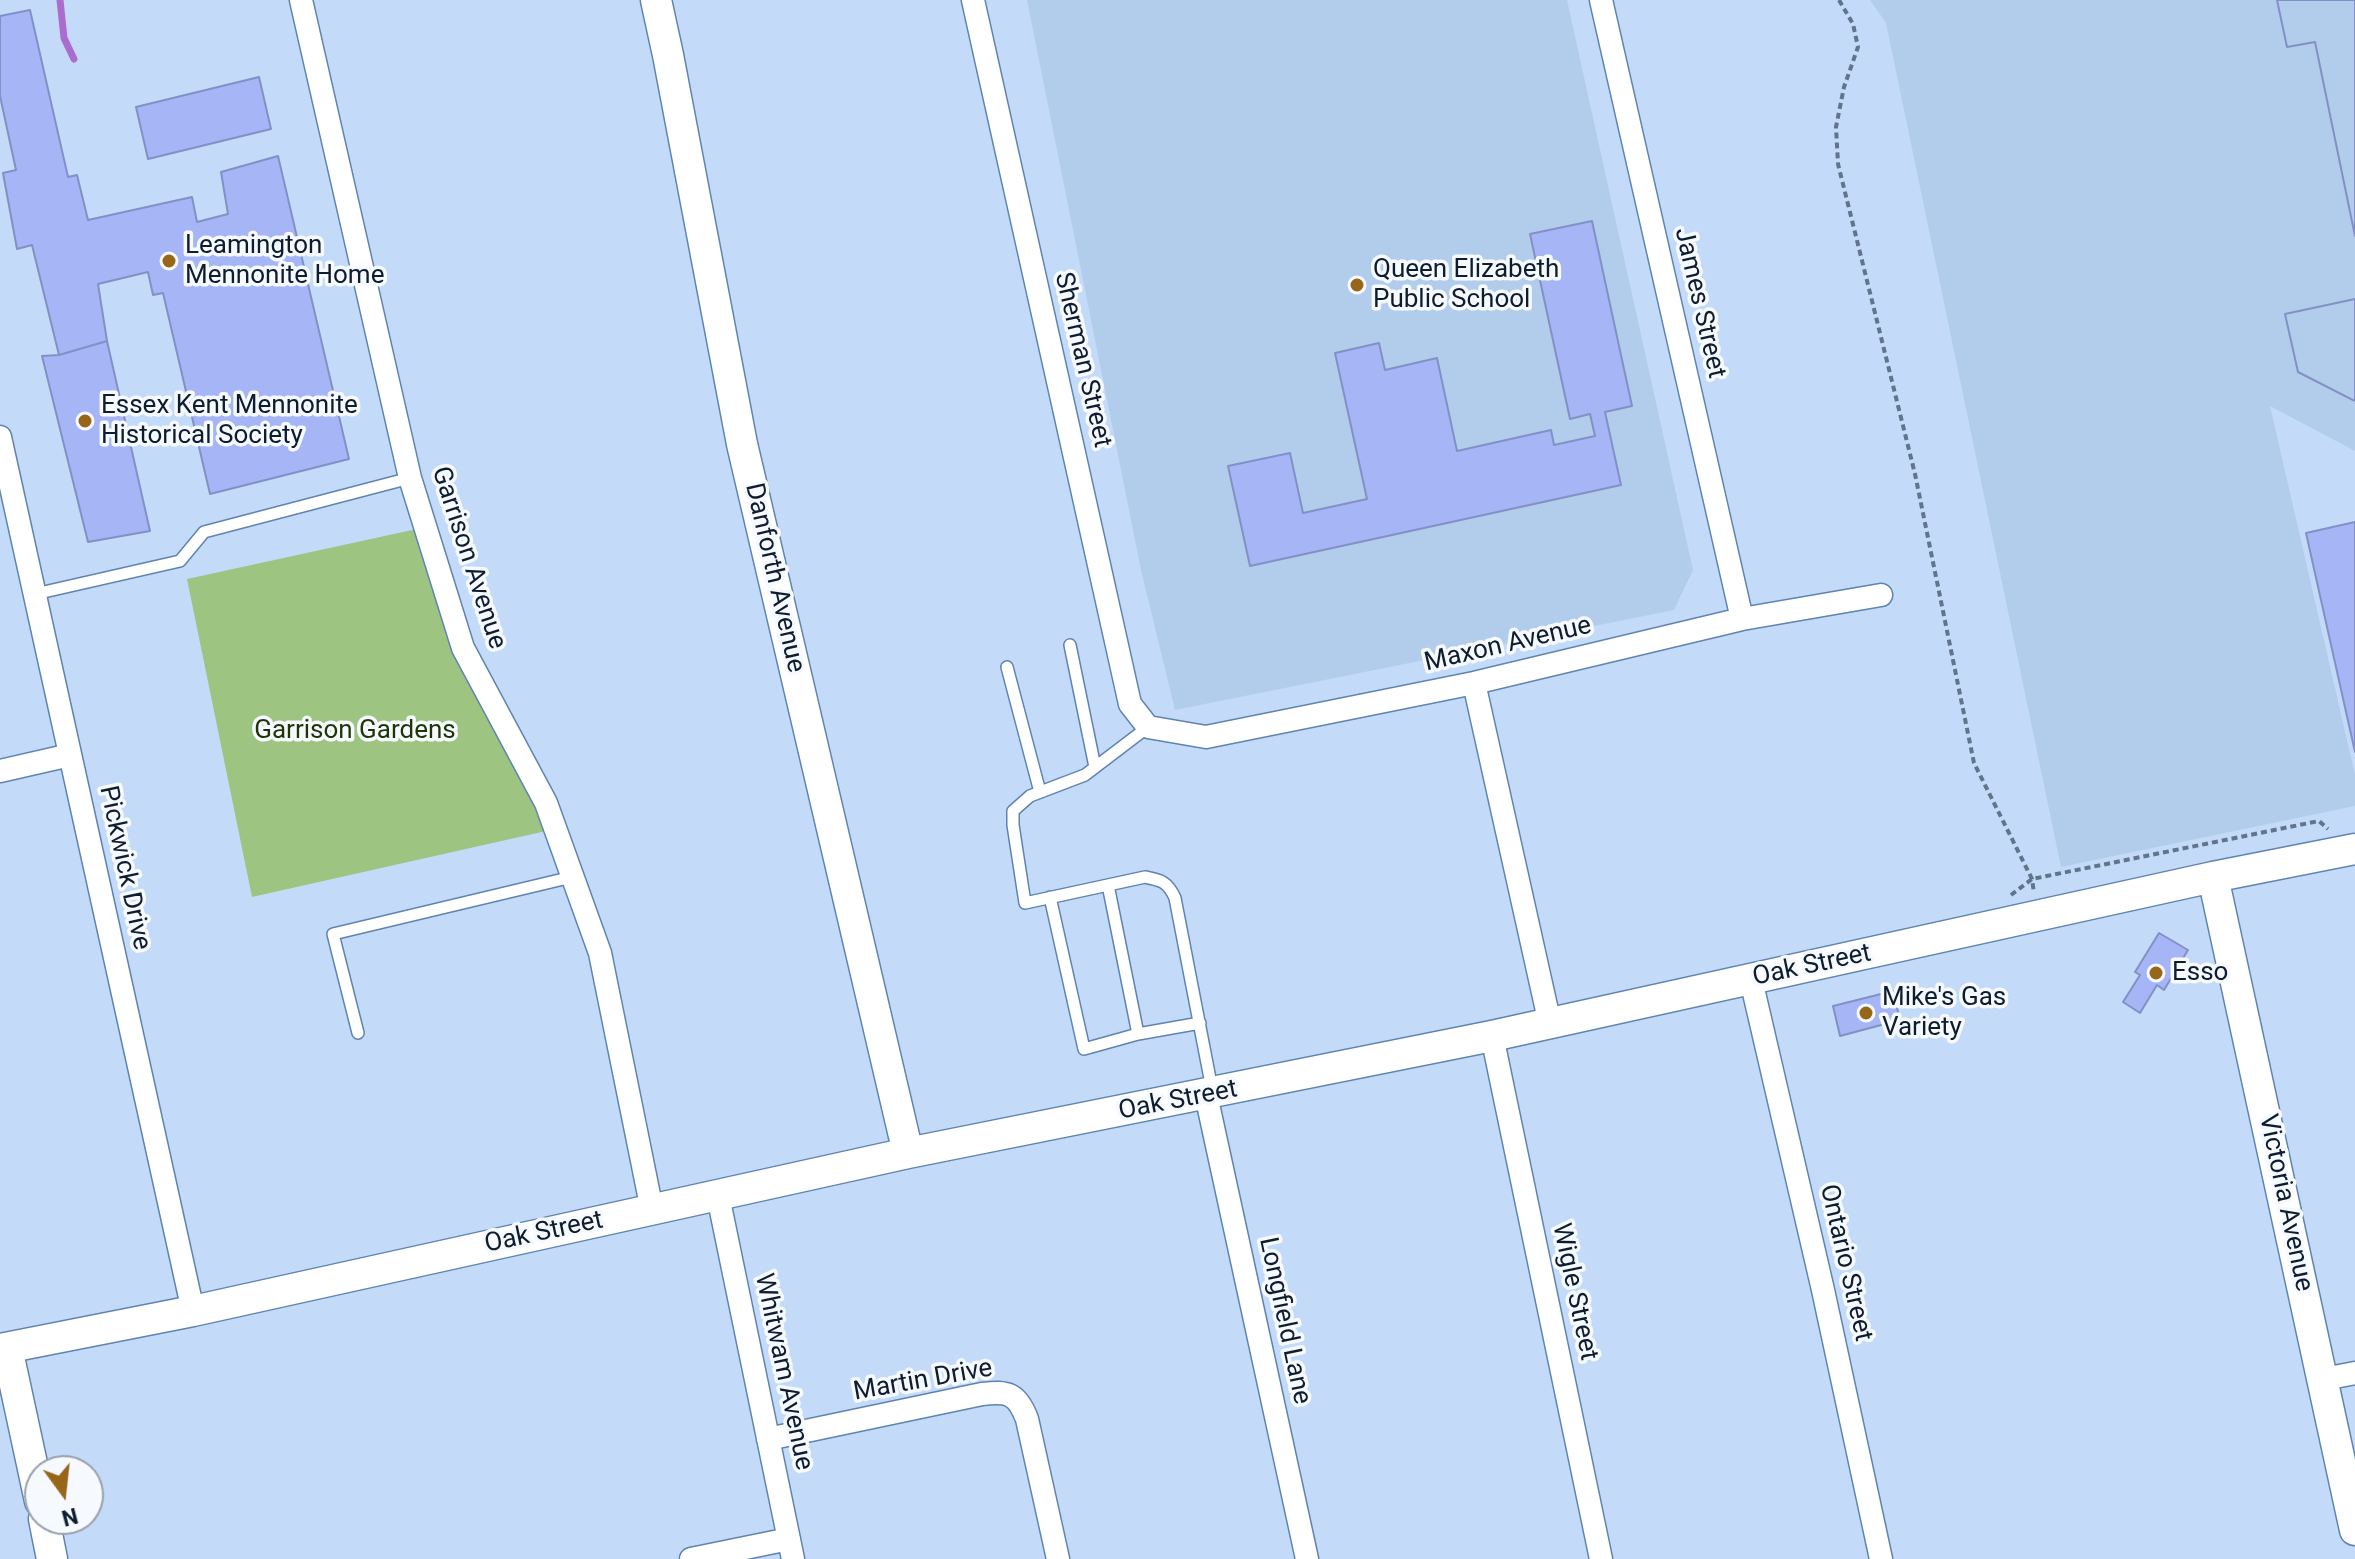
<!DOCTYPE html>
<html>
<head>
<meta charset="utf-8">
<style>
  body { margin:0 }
  #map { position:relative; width:2355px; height:1559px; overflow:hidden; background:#c3dbf8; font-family:Roboto,sans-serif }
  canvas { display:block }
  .north { position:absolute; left:24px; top:1455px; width:80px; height:80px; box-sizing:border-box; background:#f6faff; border:2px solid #99a1ab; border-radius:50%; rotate:165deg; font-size:22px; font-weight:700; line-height:32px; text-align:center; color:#0d1c2e }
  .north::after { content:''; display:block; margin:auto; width:28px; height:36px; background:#976618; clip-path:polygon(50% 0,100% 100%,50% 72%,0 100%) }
</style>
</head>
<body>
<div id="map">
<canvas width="2355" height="1559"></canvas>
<div class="north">N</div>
</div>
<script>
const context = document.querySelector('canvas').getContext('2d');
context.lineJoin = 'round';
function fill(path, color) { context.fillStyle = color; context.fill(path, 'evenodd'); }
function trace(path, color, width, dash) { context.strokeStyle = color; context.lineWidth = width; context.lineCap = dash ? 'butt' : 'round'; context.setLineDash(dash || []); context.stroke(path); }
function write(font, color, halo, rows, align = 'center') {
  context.font = font + ' Roboto,sans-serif'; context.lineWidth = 7; context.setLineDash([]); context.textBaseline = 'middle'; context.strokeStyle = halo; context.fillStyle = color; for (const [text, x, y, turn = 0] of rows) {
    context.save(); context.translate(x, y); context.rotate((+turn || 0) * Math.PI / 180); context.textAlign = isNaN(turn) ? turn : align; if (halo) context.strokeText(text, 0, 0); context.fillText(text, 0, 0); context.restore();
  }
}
const built = new Path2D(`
  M1027,0H1567L1693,570L1674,610L1175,710L1141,570Z
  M1870,0H2355V451L2270,406L2355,775V806L2061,867L1886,23Z`);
const green = new Path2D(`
  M426,527L463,648L555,829L252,897L187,579Z`);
const stream = new Path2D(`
  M60,0L64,38L74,59`);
const building = new Path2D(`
  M2277,0H2355V236L2315,42L2287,47Z
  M2277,0H2355V236L2315,42L2287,47Z
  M30,10L68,177L77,175L88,220L192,197L197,222L228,214L221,172L278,156L349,459L210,494L163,293L153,295L148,272L98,284L107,341L59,355L32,245L17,249L3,173L16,170L0,96V16Z
  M259,77L271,129L148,159L136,107Z
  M1592,221L1632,406L1605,412L1621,485L1250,566L1228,466L1290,453L1303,513L1367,499L1335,353L1379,343L1385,370L1437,358L1457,451L1551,430L1554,445L1595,436L1590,414L1570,419L1530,234Z
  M2355,299V401L2298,372L2285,314Z
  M2355,299V401L2298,372L2285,314Z
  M107,341L150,531L88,542L42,356L59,355Z
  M2355,522V752L2306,533Z
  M2159,933L2188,950L2164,990L2157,985L2140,1013L2123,1002L2140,975L2135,972Z
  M1893,991L1900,1020L1840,1036L1833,1006Z`);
const path = new Path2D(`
  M1839,0L1853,24L1858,47L1844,87L1836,127L1838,164L1915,474L1974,763L2032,879L2034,893
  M2011,895L2032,879L2319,821L2328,829`);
const lane = new Path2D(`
  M35,594L180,561L204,532L410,478
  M1070,645L1095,767
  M1007,667L1040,792
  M1148,727L1085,775L1030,796L1013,811V825L1025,903L1145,877C1161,880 1168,882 1175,898L1212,1089
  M1108,885L1138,1034
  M1050,897L1084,1049L1138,1034L1200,1023
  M358,1033L333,934L572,877`);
const street = new Path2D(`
  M301,0L410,478L463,648L546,803L600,953L652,1210
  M973,0L1130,704L1148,727L1206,737L1474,683L1742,619L1881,595
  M1601,0L1742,619
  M0,437L193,1311
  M1474,683L1550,1024
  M0,771L70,755
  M1751,980L1823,1290L1881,1559
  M1492,1036L1601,1559
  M1206,1095L1307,1559
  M718,1196L793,1559
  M2324,1379L2355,1373
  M768,1439L982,1394C1008,1391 1017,1393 1027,1419L1058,1559
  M691,1559L789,1539`);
const secondary = new Path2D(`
  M656,0L668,55L742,444L908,1153
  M2213,877L2355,1530
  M7,1348L40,1501
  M0,1349L193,1311L908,1153L1492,1036L2213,877L2355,849
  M44,1519L52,1559`);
const markers = [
  [169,261,8,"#976618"],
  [1357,285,8,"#976618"],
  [85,421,8,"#976618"],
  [2156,973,8,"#976618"],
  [1866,1013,8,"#976618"]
];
const poiNames = [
  ["Leamington",185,246],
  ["Mennonite Home",185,276],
  ["Queen Elizabeth",1373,270],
  ["Public School",1373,300],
  ["Essex Kent Mennonite",101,406],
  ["Historical Society",101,436],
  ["Esso",2172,973],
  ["Mike's Gas",1882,998],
  ["Variety",1882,1028]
];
const streetNames = [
  ["James Street",1699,303,77],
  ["Sherman Street",1082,360,77],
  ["Garrison Avenue",468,558,72],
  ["Danforth Avenue",774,578,77],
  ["Maxon Avenue",1508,645,-13],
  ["Pickwick Drive",124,868,78],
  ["Oak Street",1812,966,-12],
  ["Oak Street",1178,1101,-11],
  ["Victoria Avenue",2285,1203,78],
  ["Oak Street",544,1233,-12],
  ["Ontario Street",1845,1263,77],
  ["Wigle Street",1574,1292,78],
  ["Longfield Lane",1284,1321,78],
  ["Whitwam Avenue",783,1372,78],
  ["Martin Drive",923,1381,-10]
];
const parkNames = [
  ["Garrison Gardens",355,731]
];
fill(built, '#b2cdec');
fill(green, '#9dc581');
trace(stream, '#ac6bce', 7);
fill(building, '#a5b5f6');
trace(building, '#8390c5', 2);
trace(lane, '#5f84b1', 14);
trace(street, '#5f84b1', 25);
trace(secondary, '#5f84b1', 33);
trace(path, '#61748b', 4, [6, 4]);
trace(lane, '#fff', 11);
trace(street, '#fff', 22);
trace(secondary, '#fff', 30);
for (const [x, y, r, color] of markers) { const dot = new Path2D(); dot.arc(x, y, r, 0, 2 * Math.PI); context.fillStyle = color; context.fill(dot); trace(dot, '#f6faff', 3); }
write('26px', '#0d1c2e', '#f6faff', poiNames, 'left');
write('26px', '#0d1c2e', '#f6faff', streetNames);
write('26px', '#1e3508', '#f6faff', parkNames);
</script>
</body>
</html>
